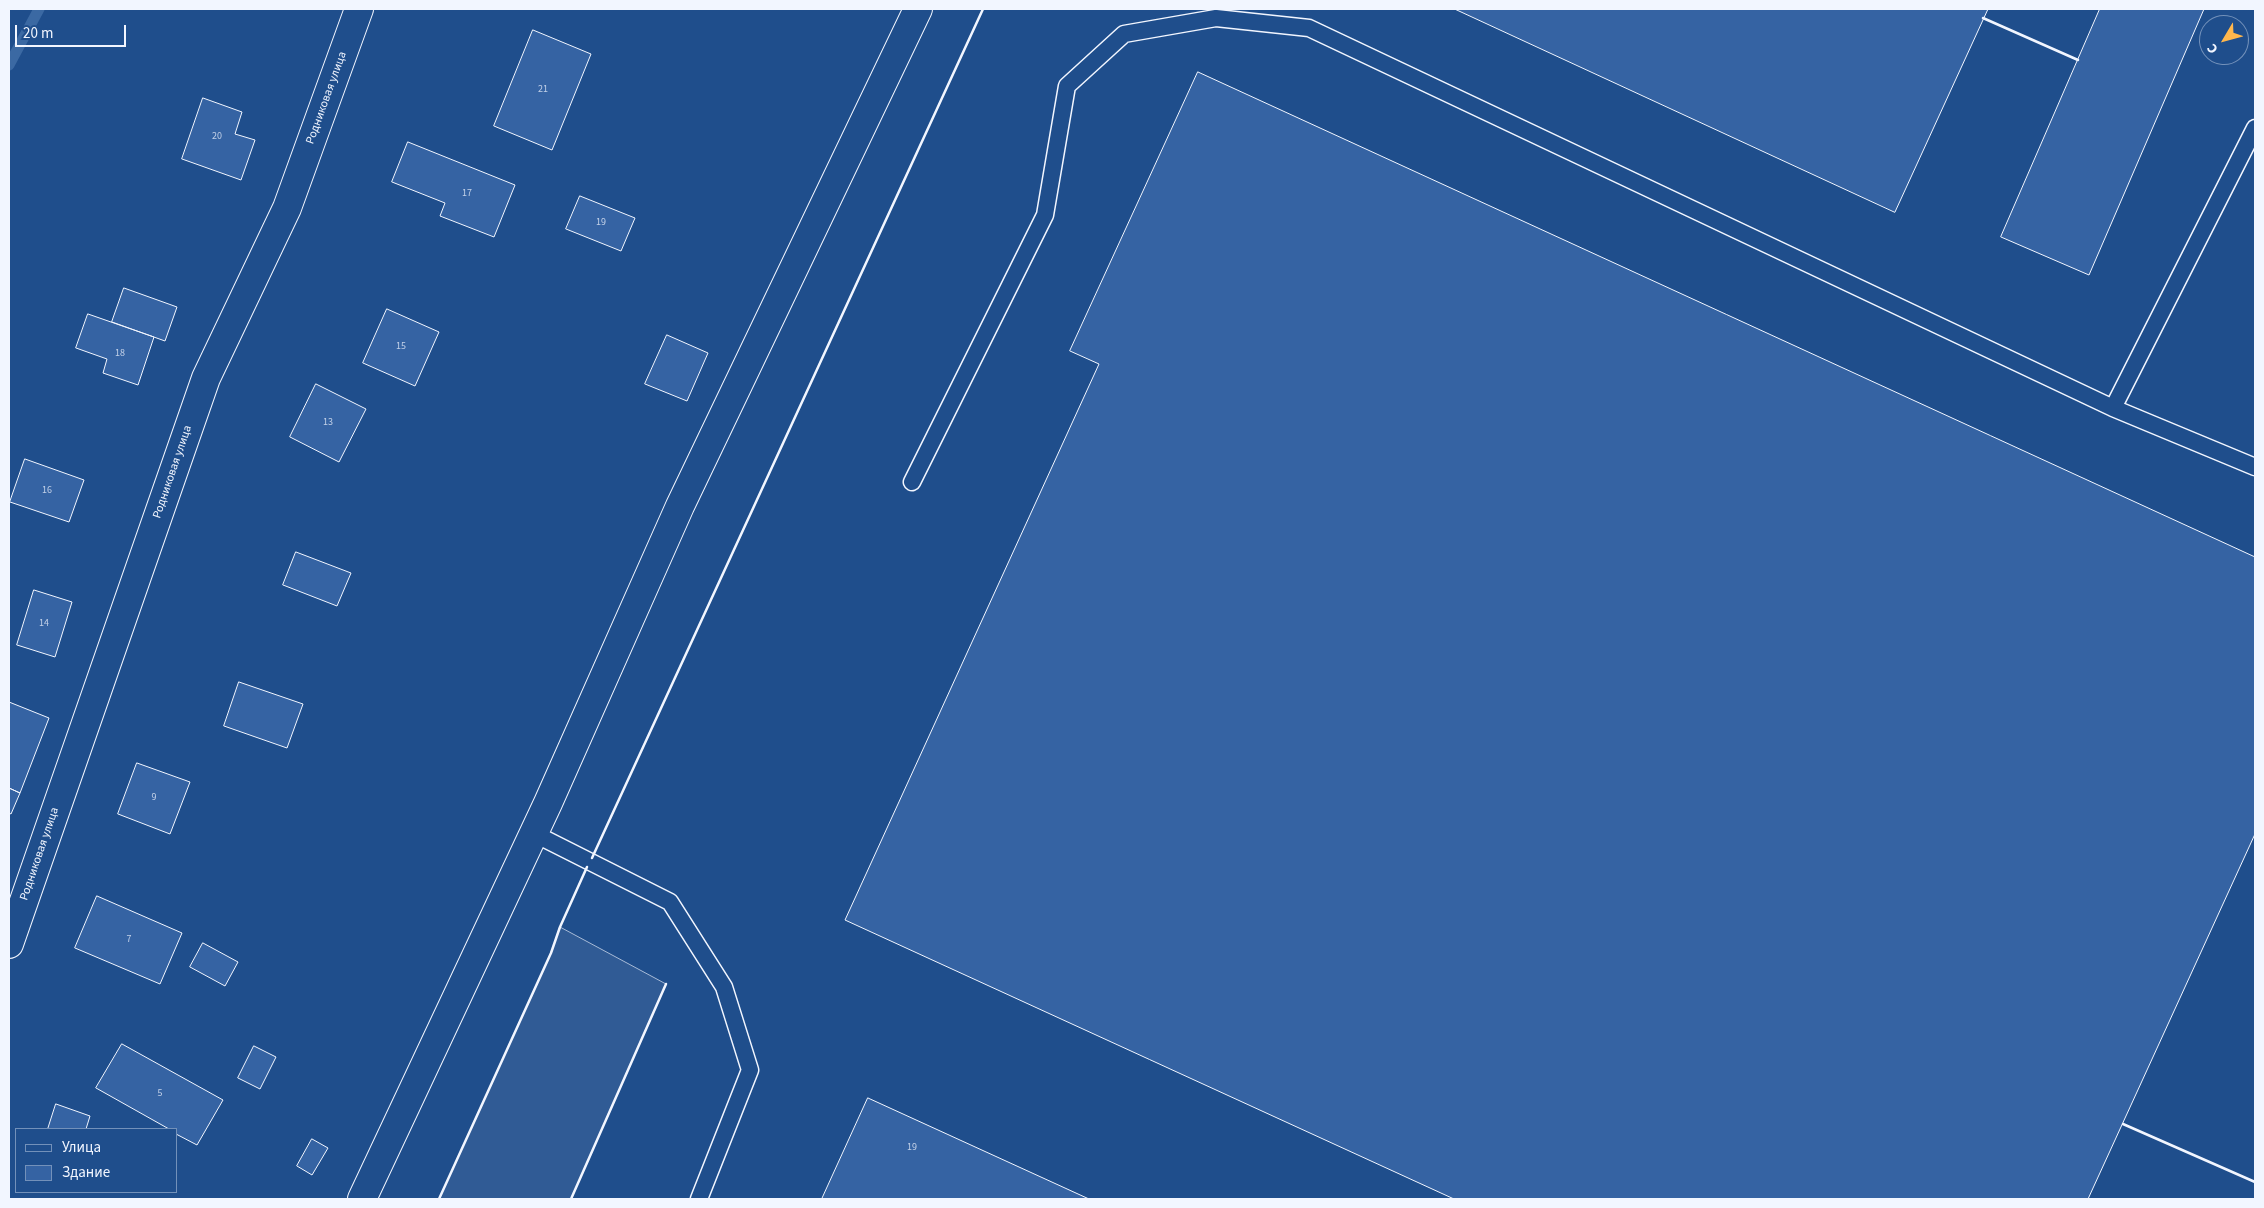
<!DOCTYPE html>
<html>
<head>
<meta charset="utf-8">
<style>
  body { margin:0 }
  #map { position:relative; width:2264px; height:1208px; overflow:hidden; background:#1f4e8c; font-family:"Source Sans 3",sans-serif }
  canvas { display:block }
  .frame { position:absolute; inset:0; border:10px solid #f2f6ff; pointer-events:none }
  .legend { position:absolute; left:15px; top:1128px; width:162px; height:65px; box-sizing:border-box; background:#1f4e8c; border:1px solid #7391ba; margin:0; padding:6px 9px; list-style:none; font-size:15px; color:#f2f6ff }
  .legend li { display:flex; align-items:center; gap:10px; height:25px }
  .legend b { width:25px; border:1px solid #7391ba }
  .north { position:absolute; left:2199px; top:15px; width:50px; height:50px; box-sizing:border-box; background:#1f4e8c; border:1px solid #7391ba; border-radius:50%; rotate:233deg; font-size:14px; font-weight:700; line-height:20px; text-align:center; color:#f2f6ff }
  .north::after { content:''; display:block; margin:auto; width:18px; height:22px; background:#ffb74d; clip-path:polygon(50% 0,100% 100%,50% 72%,0 100%) }
  .scale { position:absolute; left:15px; top:25px; width:111px; height:22px; box-sizing:border-box; border:2px solid #f2f6ff; border-top:0; padding-left:6px; font-size:15px; line-height:18px; white-space:nowrap; color:#f2f6ff; -webkit-text-stroke:4px #1f4e8c; paint-order:stroke }
</style>
</head>
<body>
<div id="map">
<canvas width="2264" height="1208"></canvas>
<div class="frame"></div>
<ul class="legend">
<li><b style="height:6px;background:#1f4e8c"></b>Улица</li>
<li><b style="height:14px;background:#3563a3"></b>Здание</li>
</ul>
<div class="north">С</div>
<div class="scale">20 m</div>
</div>
<script>
const context = document.querySelector('canvas').getContext('2d');
context.lineJoin = 'round';
function fill(path, color) { context.fillStyle = color; context.fill(path, 'evenodd'); }
function trace(path, color, width, dash) { context.strokeStyle = color; context.lineWidth = width; context.lineCap = dash ? 'butt' : 'round'; context.setLineDash(dash || []); context.stroke(path); }
function write(font, color, halo, rows, align = 'center') {
  context.font = font + ' "Source Sans 3",sans-serif'; context.lineWidth = 4; context.setLineDash([]); context.textBaseline = 'middle'; context.strokeStyle = halo; context.fillStyle = color; for (const [text, x, y, turn = 0] of rows) {
    context.save(); context.translate(x, y); context.rotate((+turn || 0) * Math.PI / 180); context.textAlign = isNaN(turn) ? turn : align; if (halo) context.strokeText(text, 0, 0); context.fillText(text, 0, 0); context.restore();
  }
}
const parking = new Path2D(`
  M560,927L666,984L571,1199H439L551,953Z`);
const stream = new Path2D(`
  M9,65L39,9`);
const building = new Path2D(`
  M1455,9H1988L1895,212Z
  M2100,9H2204L2089,275L2001,237Z
  M533,30L591,54L552,150L494,126Z
  M1198,72L2255,557V834L2088,1199H1454L845,920L1099,364L1070,351Z
  M203,98L242,112L235,134L255,140L241,180L182,159Z
  M408,142L515,185L494,237L440,216L445,203L392,182Z
  M580,196L635,218L621,251L566,229Z
  M124,288L177,307L165,341L112,322Z
  M387,309L439,332L415,386L363,363Z
  M88,314L154,337L138,385L103,373L107,359L76,348Z
  M667,335L708,353L687,401L645,384Z
  M316,384L366,409L339,462L290,437Z
  M25,459L84,480L69,522L10,502Z
  M296,552L351,573L337,606L283,585Z
  M34,590L72,602L55,657L17,645Z
  M239,682L303,704L287,748L224,726Z
  M9,702L49,718L20,793L9,788Z
  M137,763L190,782L170,834L118,814Z
  M9,788L20,793L11,814L9,813Z
  M97,896L182,933L160,984L75,948Z
  M203,943L238,962L225,986L190,967Z
  M122,1044L223,1100L197,1145L176,1134V1129H169L96,1088Z
  M254,1046L276,1057L260,1089L238,1078Z
  M868,1098L1089,1199H822Z
  M56,1104L90,1116L86,1129H48Z
  M312,1139L328,1148L312,1175L297,1166Z`);
const lane = new Path2D(`
  M2113,408L2255,128
  M912,482L1045,215L1067,86L1124,34L1216,18L1309,28L2113,408L2255,467
  M533,833L670,902L724,987L750,1070L699,1199`);
const street = new Path2D(`
  M9,944L206,378L287,208L359,9`);
const secondary = new Path2D(`
  M362,1199L548,803L680,506L918,9`);
const wall = new Path2D(`
  M1983,18L2078,60
  M592,858L983,9
  M2123,1124L2255,1182
  M439,1199L551,953L560,927L587,867
  M571,1199L666,984`);
const numberNames = [
  ["21",543,90],
  ["20",217,137],
  ["17",467,194],
  ["19",601,223],
  ["15",401,347],
  ["18",120,354],
  ["13",328,423],
  ["16",47,491],
  ["14",44,624],
  ["9",154,798],
  ["7",129,940],
  ["5",160,1094],
  ["19",912,1148]
];
const streetNames = [
  ["Родниковая улица",327,98,-70],
  ["Родниковая улица",173,472,-71],
  ["Родниковая улица",40,854,-71]
];
fill(parking, '#305b95');
trace(parking, '#a8bbd7', 1);
trace(stream, '#3b69a3', 11);
fill(building, '#3563a3');
trace(building, '#f2f6ff', 1);
trace(lane, '#f2f6ff', 19);
trace(street, '#f2f6ff', 30);
trace(secondary, '#f2f6ff', 30);
trace(lane, '#1f4e8c', 16);
trace(street, '#1f4e8c', 28);
trace(secondary, '#1f4e8c', 28);
trace(wall, '#f2f6ff', 2.5);
write('10px', '#c3d1e8', null, numberNames);
write('12px', '#f2f6ff', '#1f4e8c', streetNames);
</script>
</body>
</html>
